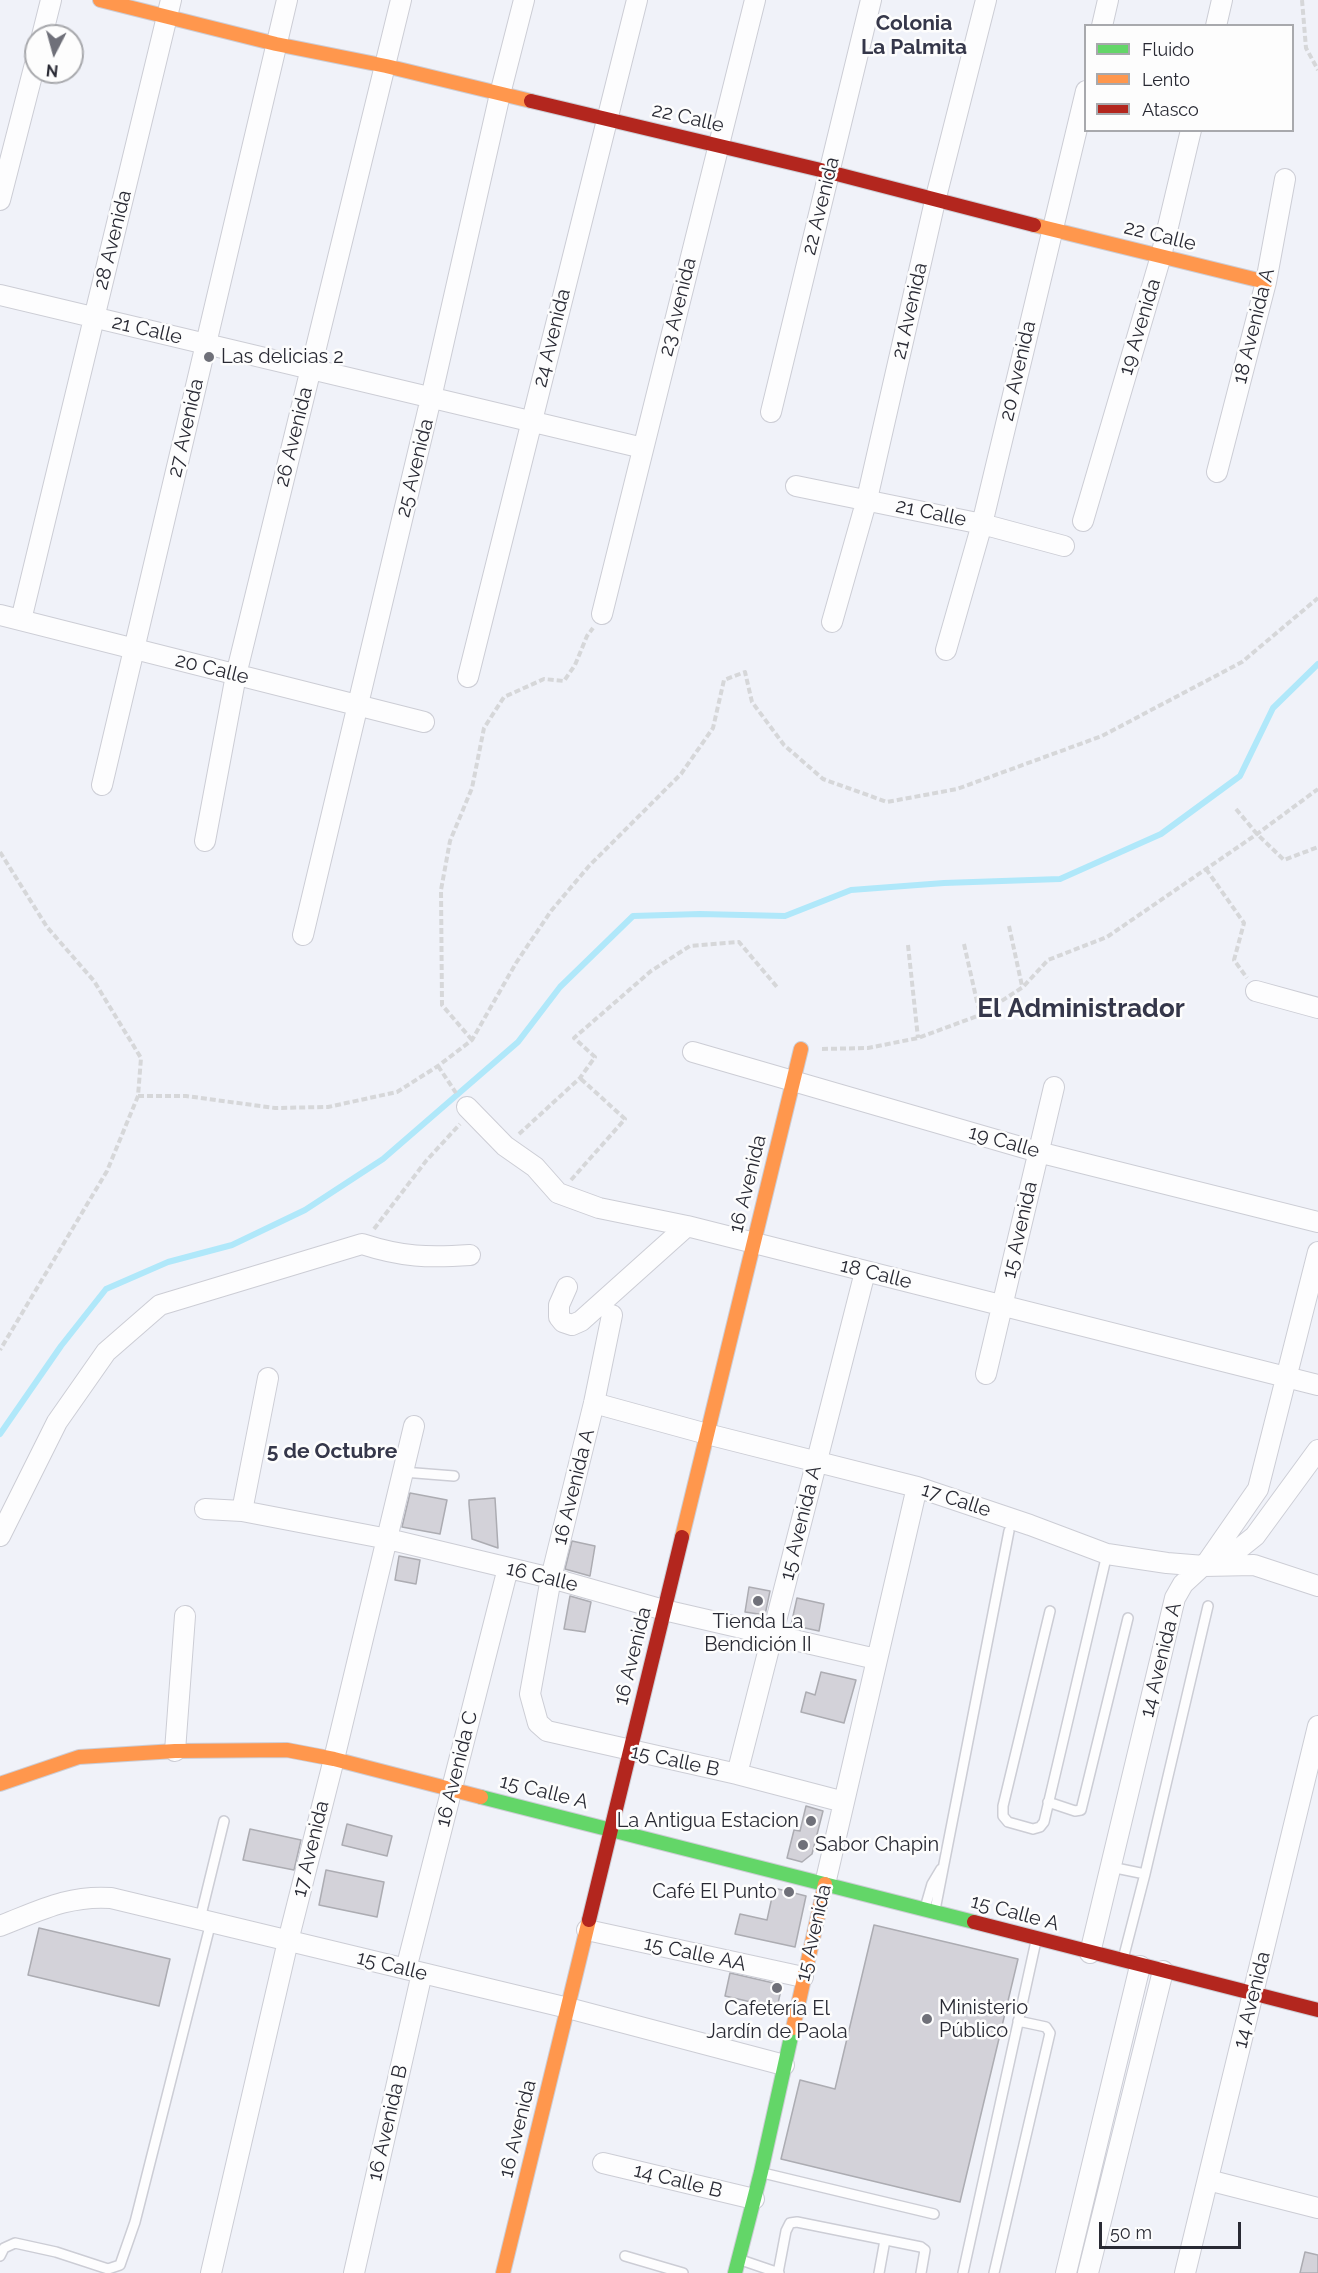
<!DOCTYPE html>
<html>
<head>
<meta charset="utf-8">
<style>
  body { margin:0 }
  #map { position:relative; width:1318px; height:2273px; overflow:hidden; background:#f0f2f9; font-family:Raleway,sans-serif }
  canvas { display:block }
  .legend { position:absolute; left:1084px; top:24px; width:210px; height:108px; box-sizing:border-box; background:#fdfdfd; border:2px solid #a8a9ad; margin:0; padding:8px 10px; list-style:none; font-size:18px; color:#292a34 }
  .legend li { display:flex; align-items:center; gap:12px; height:30px }
  .legend b { width:30px; border:2px solid #a8a9ad }
  .north { position:absolute; left:24px; top:24px; width:60px; height:60px; box-sizing:border-box; background:#fdfdfd; border:2px solid #a8a9ad; border-radius:50%; rotate:186deg; font-size:16px; font-weight:700; line-height:24px; text-align:center; color:#292a34 }
  .north::after { content:''; display:block; margin:auto; width:21px; height:27px; background:#6f7079; clip-path:polygon(50% 0,100% 100%,50% 72%,0 100%) }
  .scale { position:absolute; left:1099px; top:2222px; width:142px; height:27px; box-sizing:border-box; border:3px solid #292a34; border-top:0; padding-left:8px; font-size:18px; line-height:21px; white-space:nowrap; color:#292a34; -webkit-text-stroke:4px #fdfdfd; paint-order:stroke }
</style>
</head>
<body>
<div id="map">
<canvas width="1318" height="2273"></canvas>
<ul class="legend">
<li><b style="height:8px;background:#63d668"></b>Fluido</li>
<li><b style="height:8px;background:#ff974d"></b>Lento</li>
<li><b style="height:8px;background:#b3261e"></b>Atasco</li>
</ul>
<div class="north">N</div>
<div class="scale">50 m</div>
</div>
<script>
const context = document.querySelector('canvas').getContext('2d');
context.lineJoin = 'round';
function trace(path, color, width, dash) { context.strokeStyle = color; context.lineWidth = width; context.lineCap = dash ? 'butt' : 'round'; context.setLineDash(dash || []); context.stroke(path); }
function fill(path, color) { context.fillStyle = color; context.fill(path, 'evenodd'); }
function write(font, color, halo, rows, align = 'center') {
  context.font = font + ' Raleway,sans-serif'; context.lineWidth = 5; context.setLineDash([]); context.textBaseline = 'middle'; context.strokeStyle = halo; context.fillStyle = color; for (const [text, x, y, turn = 0] of rows) {
    context.save(); context.translate(x, y); context.rotate((+turn || 0) * Math.PI / 180); context.textAlign = isNaN(turn) ? turn : align; if (halo) context.strokeText(text, 0, 0); context.fillText(text, 0, 0); context.restore();
  }
}
const stream = new Path2D(`
  M0,1434L61,1346L106,1289L168,1262L232,1245L305,1210L383,1159L518,1042L560,987L633,916L700,914L785,916L851,890L944,883L1060,879L1161,834L1240,776L1273,708L1318,664`);
const building = new Path2D(`
  M410,1493L447,1500L440,1534L402,1527Z
  M495,1498L498,1548L472,1539L469,1504V1500Z
  M572,1541L595,1546L590,1576L565,1569Z
  M399,1556L420,1560L416,1584L395,1580Z
  M749,1587L770,1591L765,1615L745,1612Z
  M570,1596L591,1602L585,1632L564,1629Z
  M797,1598L824,1604L819,1631L791,1625Z
  M821,1672L856,1680L844,1723L801,1712L806,1692L815,1695Z
  M806,1806L823,1811L812,1854L802,1862L787,1858L794,1830L800,1831Z
  M347,1824L392,1836L387,1856L342,1845Z
  M250,1829L301,1840L294,1870L243,1860Z
  M326,1870L384,1882L377,1917L319,1905Z
  M774,1888L806,1896L795,1947L735,1934L740,1914L767,1920Z
  M874,1925L1018,1959L960,2202L781,2159L800,2080L835,2089Z
  M39,1928L170,1959L159,2006L28,1975Z
  M730,1973L782,1985L777,2008L725,1996Z
  M1305,2252L1318,2255V2273H1300Z`);
const path = new Path2D(`
  M1302,0L1306,48L1318,70
  M1236,809L1257,834L1284,860L1318,847
  M0,852L47,927L94,981L141,1058L138,1096L107,1171L0,1350
  M1206,869L1244,923L1234,960L1247,978
  M1009,926L1022,986
  M964,944L980,1015
  M908,945L918,1038
  M472,1040L442,1005L441,890L450,841L472,788L484,728L504,697L544,679L564,681L575,665L587,636L593,628
  M822,1049L868,1048L918,1038L980,1015L1023,987L1048,960L1107,937L1257,834L1318,789
  M438,1066L456,1093
  M138,1096H186L275,1108L328,1107L397,1092L438,1066L472,1040L516,963L551,911L589,866L681,774L713,728L724,680L745,672L752,702L784,745L823,779L887,802L957,789L1102,736L1242,662L1318,598
  M519,1134L580,1078L595,1057L574,1038L651,971L690,946L739,942L777,987
  M571,1180L625,1119L580,1078
  M374,1229L426,1161L460,1124`);
const lane = new Path2D(`
  M403,1472L454,1476
  M1050,1611L1003,1806V1816L1008,1822L1033,1829L1040,1827L1044,1822L1107,1554
  M1048,1802L1075,1811L1081,1810L1128,1618
  M1111,1867L1145,1874L1208,1606
  M925,1908L932,1884L941,1869
  M935,1910L1009,1531
  M200,1919L224,1821
  M1123,1959L1145,1874
  M763,2173L934,2214
  M0,2256L4,2248L15,2243L56,2252L108,2269L120,2265L135,2222L211,1922
  M625,2256L683,2273
  M741,2260L779,2273
  M778,2273L786,2231L790,2223L797,2222L921,2247L925,2250L921,2273
  M879,2273L885,2240
  M963,2273L1036,1941
  M994,2273L1050,2033L1046,2027L1018,2021`);
const street = new Path2D(`
  M1102,26L1108,0
  M1216,26L1222,0
  M42,36L51,0
  M0,200L36,60
  M0,295L643,448
  M771,412L871,0
  M1217,472L1266,282L1285,179
  M796,486L982,524L1064,546
  M1083,521L1161,256L1191,130
  M602,614L755,0
  M0,615L424,722
  M21,620L171,0
  M832,622L867,499L935,201L986,0
  M946,650L982,524L1086,91
  M468,677L637,0
  M102,785L287,0
  M205,841L236,675L401,0
  M303,935L431,398L500,94L524,0
  M1256,991L1318,1008
  M693,1052L1038,1152L1318,1222
  M467,1107L505,1146L535,1167L558,1193L599,1208L687,1226L1318,1385
  M567,1287L559,1305V1317L563,1322L572,1325L581,1321L687,1226
  M612,1315L594,1403L551,1578L530,1694L538,1723L547,1731L737,1774L844,1802
  M986,1374L1054,1087
  M594,1403L707,1434L917,1487L1030,1525L1107,1554L1167,1563L1204,1566L1254,1565L1318,1586
  M205,1509L242,1511L388,1539L551,1578L664,1610L876,1659
  M242,1511L268,1378
  M0,1536L57,1422L106,1352L160,1305L362,1244C402,1257 428,1258 470,1255
  M1211,1560L1235,1552L1255,1536L1318,1450
  M175,1751L185,1616
  M737,1774L865,1272
  M825,1884L917,1487
  M0,1926C39,1911 68,1895 111,1898L568,2008L784,2065
  M587,1930L803,1977
  M1090,1953L1175,1598L1183,1584L1208,1561L1258,1489L1318,1252
  M406,1969L508,1568
  M603,2163L754,2199
  M1208,2180L1318,2208
  M211,2273L288,1941L334,1759L414,1426
  M354,2273L422,1973
  M1066,2273L1140,1966
  M1088,2273L1163,1971
  M1185,2273L1318,1726`);
const fast = new Path2D(`
  M481,1797L974,1922
  M735,2273L761,2172L793,2028`);
const slow = new Path2D(`
  M100,0L276,44L386,66L531,101
  M1034,225L1266,282
  M682,1537L801,1049
  M0,1784L79,1757L175,1751L287,1750L334,1759L481,1797
  M793,2028L825,1884
  M503,2273L589,1920`);
const jam = new Path2D(`
  M531,101L829,172L1034,225
  M589,1920L682,1537
  M974,1922L1318,2010`);
const markers = [
  [209,357,6,"#6f7079"],
  [758,1601,6,"#6f7079"],
  [811,1821,6,"#6f7079"],
  [803,1845,6,"#6f7079"],
  [789,1892,6,"#6f7079"],
  [777,1988,6,"#6f7079"],
  [927,2019,6,"#6f7079"]
];
const streetNames = [
  ["22 Calle",688,118,13],
  ["22 Avenida",821,206,-76],
  ["22 Calle",1160,236,14],
  ["28 Avenida",113,240,-76],
  ["23 Avenida",678,307,-76],
  ["21 Avenida",910,311,-77],
  ["18 Avenida A",1254,326,-76],
  ["19 Avenida",1140,327,-73],
  ["21 Calle",147,330,13],
  ["24 Avenida",552,338,-76],
  ["20 Avenida",1018,371,-77],
  ["27 Avenida",186,428,-77],
  ["26 Avenida",294,437,-76],
  ["25 Avenida",415,468,-76],
  ["21 Calle",931,513,12],
  ["20 Calle",212,669,14],
  ["19 Calle",1004,1142,16],
  ["16 Avenida",748,1184,-76],
  ["15 Avenida",1020,1230,-77],
  ["18 Calle",876,1274,14],
  ["16 Avenida A",574,1487,-76],
  ["17 Calle",956,1500,18],
  ["15 Avenida A",801,1523,-76],
  ["16 Calle",542,1577,14],
  ["16 Avenida",633,1656,-76],
  ["14 Avenida A",1161,1660,-76],
  ["15 Calle B",675,1761,12],
  ["16 Avenida C",457,1769,-76],
  ["15 Calle A",544,1792,14],
  ["17 Avenida",311,1849,-76],
  ["15 Calle A",1015,1913,15],
  ["15 Avenida",814,1933,-77],
  ["15 Calle AA",695,1954,12],
  ["15 Calle",392,1966,14],
  ["14 Avenida",1252,2000,-76],
  ["16 Avenida B",388,2123,-77],
  ["16 Avenida",518,2129,-76],
  ["14 Calle B",678,2181,14]
];
const poiNames = [
  ["Las delicias 2",221,357],
  ["Tienda La",758,1622,"center"],
  ["Bendición II",758,1645,"center"],
  ["La Antigua Estacion",799,1821,"right"],
  ["Sabor Chapin",815,1845],
  ["Café El Punto",777,1892,"right"],
  ["Ministerio",939,2008],
  ["Público",939,2031],
  ["Cafetería El",777,2009,"center"],
  ["Jardín de Paola",777,2032,"center"]
];
const neighbourhoodNames = [
  ["Colonia",914,24],
  ["La Palmita",914,48],
  ["5 de Octubre",332,1452]
];
const districtNames = [
  ["El Administrador",1081,1009]
];
trace(stream, '#b0e8fa', 6);
fill(building, '#d3d2d9');
trace(building, '#acacb2', 1.5);
trace(lane, '#cccdd5', 12);
trace(street, '#cccdd5', 22);
trace(fast, '#cccdd5', 16);
trace(slow, '#cccdd5', 16);
trace(jam, '#cccdd5', 16);
trace(path, '#d6d7d9', 4, [6, 3]);
trace(lane, '#fdfdfe', 9);
trace(street, '#fdfdfe', 20);
trace(fast, '#63d668', 14);
trace(slow, '#ff974d', 14);
trace(jam, '#b3261e', 14);
for (const [x, y, r, color] of markers) { const dot = new Path2D(); dot.arc(x, y, r, 0, 2 * Math.PI); context.fillStyle = color; context.fill(dot); trace(dot, '#fdfdfd', 2); }
write('20px', '#292a34', '#fdfdfd', streetNames);
write('20px', '#292a34', '#fdfdfd', poiNames, 'left');
write('bold 21px', '#35374a', '#fdfdfd', neighbourhoodNames);
write('bold 26px', '#35374a', '#fdfdfd', districtNames);
</script>
</body>
</html>
